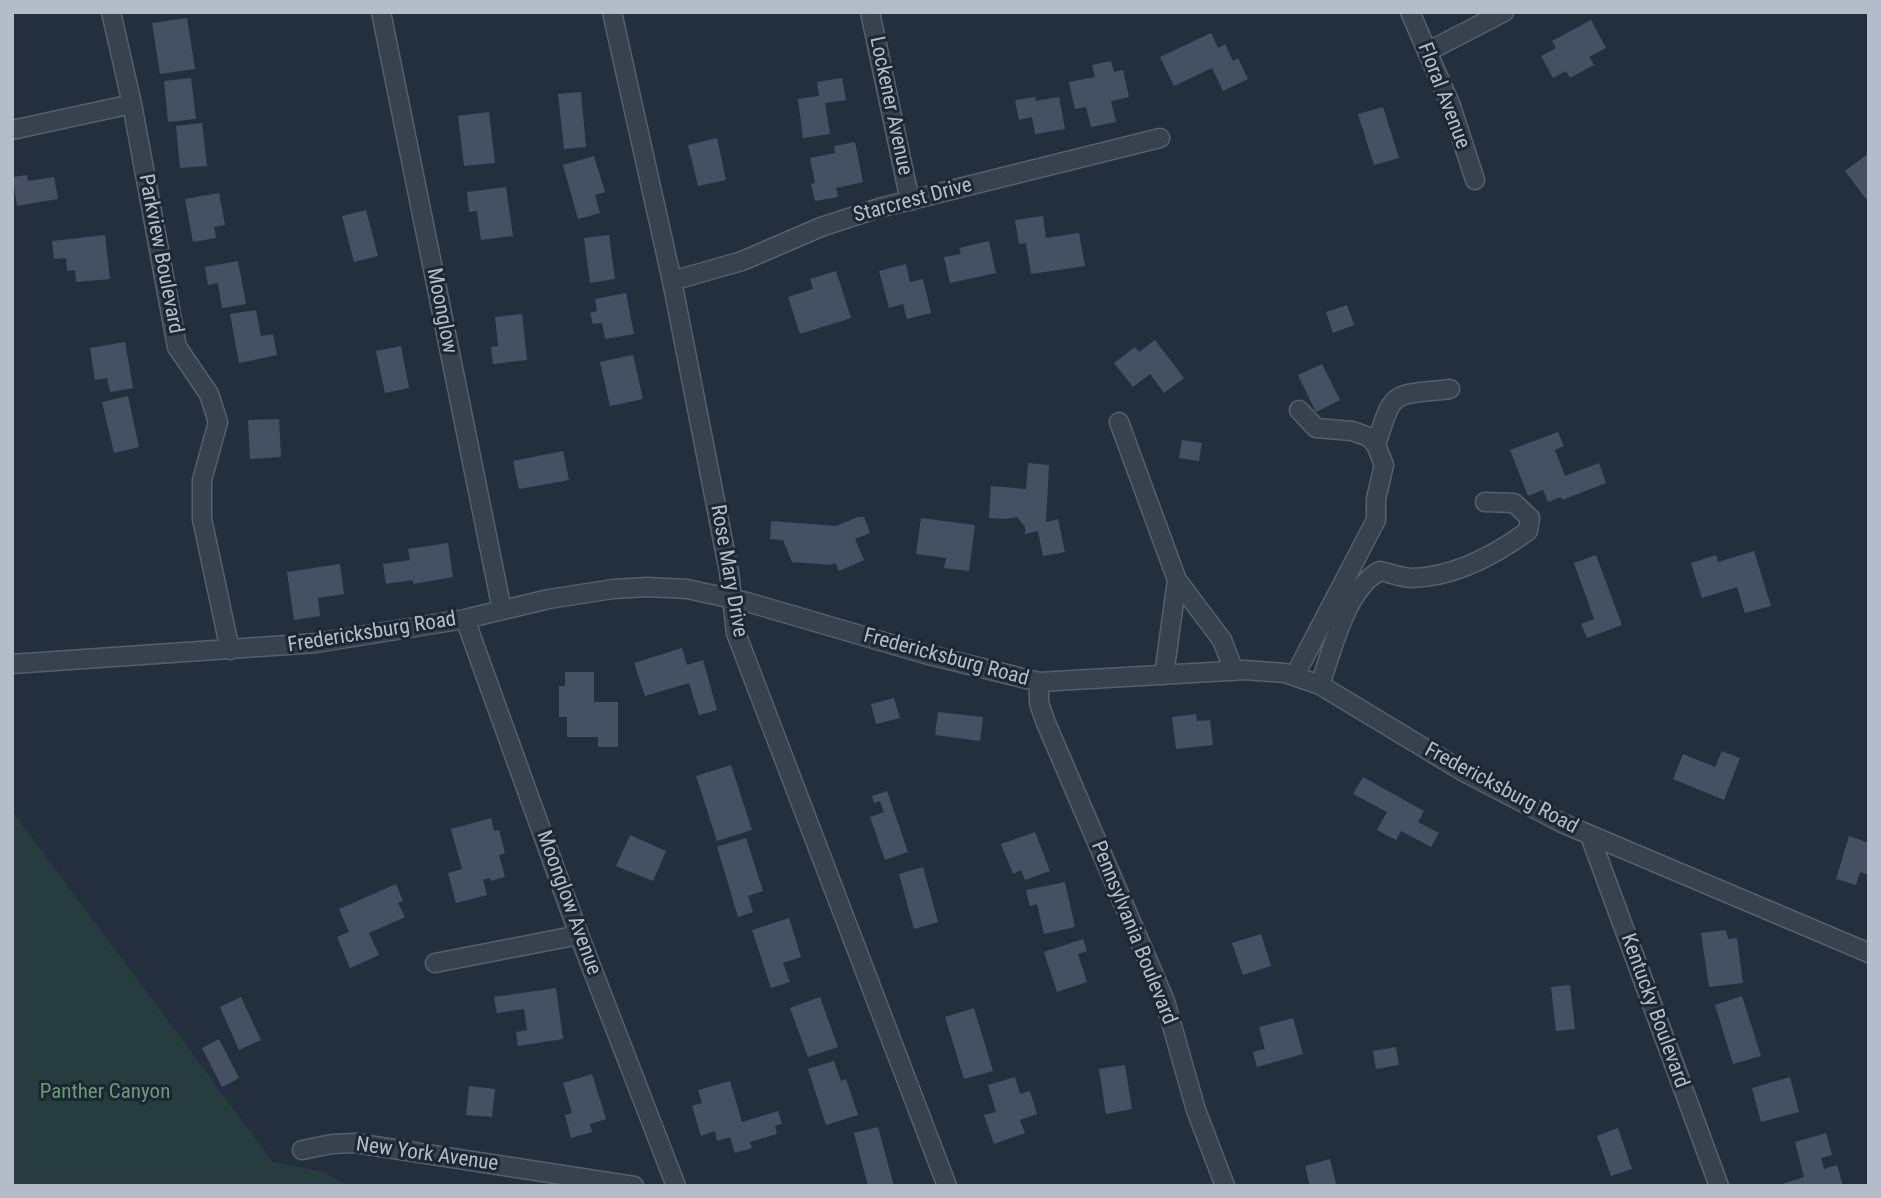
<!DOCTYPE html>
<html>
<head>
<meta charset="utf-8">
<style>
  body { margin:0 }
  #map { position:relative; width:1881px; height:1198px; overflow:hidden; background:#242f3e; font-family:"Roboto Condensed",sans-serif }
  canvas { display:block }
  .frame { position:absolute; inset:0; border:14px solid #b4bcc9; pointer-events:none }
</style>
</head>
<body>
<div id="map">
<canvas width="1881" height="1198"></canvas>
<div class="frame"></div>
</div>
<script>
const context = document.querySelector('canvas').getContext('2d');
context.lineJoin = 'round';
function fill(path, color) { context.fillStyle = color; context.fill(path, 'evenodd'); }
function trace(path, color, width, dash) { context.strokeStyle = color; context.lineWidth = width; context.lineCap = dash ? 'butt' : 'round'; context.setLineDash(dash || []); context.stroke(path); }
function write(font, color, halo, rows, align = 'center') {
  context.font = font + ' "Roboto Condensed",sans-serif'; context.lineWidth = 6; context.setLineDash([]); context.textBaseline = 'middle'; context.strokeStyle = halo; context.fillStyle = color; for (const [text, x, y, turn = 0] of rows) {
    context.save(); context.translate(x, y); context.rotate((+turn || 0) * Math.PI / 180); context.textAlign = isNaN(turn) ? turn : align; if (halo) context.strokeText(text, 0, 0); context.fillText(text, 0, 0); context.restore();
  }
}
const green = new Path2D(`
  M12,811L273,1162L323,1172L348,1186H12Z`);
const building = new Path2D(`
  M187,18L195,69L160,74L152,23Z
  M1591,20L1606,48L1589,57L1594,65L1570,78L1566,71L1553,78L1541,56L1556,48L1552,41Z
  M1211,33L1218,48L1225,44L1233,61L1238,58L1248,79L1223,91L1212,68L1174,86L1160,57Z
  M1111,61L1114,72L1123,70L1129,97L1111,101L1116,122L1091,127L1086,107L1075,109L1069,82L1095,77L1092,65Z
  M191,78L196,119L168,122L164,81Z
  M842,78L846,100L825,103L830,134L803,138L798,99L819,96L817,82Z
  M581,92L586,147L564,149L558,94Z
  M1035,97L1036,101L1059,97L1065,129L1035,134L1032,117L1019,120L1015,100Z
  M1383,107L1399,158L1374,165L1358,114Z
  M489,112L495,163L464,166L458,116Z
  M202,123L207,166L180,168L176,126Z
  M717,138L726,180L698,186L688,145Z
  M855,142L863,182L836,188L838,197L815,201L811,184L815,183L810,158L835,153L834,146Z
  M1869,153V197L1866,199L1845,171Z
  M594,156L605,192L595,195L600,213L578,219L563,165Z
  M27,175L28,181L54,177L58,199L17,206L13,177Z
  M506,187L513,236L481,240L477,211L469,212L467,192Z
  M219,193L225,225L214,227L216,238L193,242L185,199Z
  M366,210L378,256L354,262L342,216Z
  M1043,216L1046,238L1079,233L1085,266L1031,274L1026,243L1019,244L1015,220Z
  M105,235L110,279L76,282L75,270L67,271L66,258L54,259L52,241Z
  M609,235L615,279L590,283L584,238Z
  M989,241L996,273L950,283L944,257L961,254L959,248Z
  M238,261L246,304L222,308L218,283L208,285L205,267Z
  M906,264L910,282L923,279L931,313L907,319L903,304L889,308L879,271Z
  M836,271L851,318L800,334L788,297L813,289L810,279Z
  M626,293L634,334L605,339L602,323L593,324L590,313L597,311L595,299Z
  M1347,305L1354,325L1333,333L1326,312Z
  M256,310L261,336L273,334L277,355L239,363L230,314Z
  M522,314L527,360L493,364L491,347L498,346L495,317Z
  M1155,340L1184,378L1164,393L1150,374L1133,387L1114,363L1135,347L1139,352Z
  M125,342L133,388L110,392L107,378L95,380L90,348Z
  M401,346L409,388L385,393L376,351Z
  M633,355L643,399L610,406L600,362Z
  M1322,364L1340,400L1316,412L1298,375Z
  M128,396L139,447L114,453L102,402Z
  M279,419L281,457L250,459L248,420Z
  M1558,432L1564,446L1555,450L1565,476L1599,463L1606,483L1562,500L1561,497L1548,502L1543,490L1528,496L1510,450Z
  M1182,440L1202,443L1199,461L1179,458Z
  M563,451L569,480L519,489L513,461Z
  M1028,463L1049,465L1046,522L1058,519L1065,552L1043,556L1038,531L1025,534V527L1017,517L1005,519L989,518L991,486L1026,489Z
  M858,517H864L870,533L855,539L864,560L839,571L835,563L831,565L792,562L783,540L770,539L771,521L836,526Z
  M921,518L975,525L969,571L944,568L946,558L916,554Z
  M448,543L453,577L413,584V580L386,584L383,564L410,560L408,549Z
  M1754,551L1771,606L1745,613L1737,587L1702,598L1691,563L1716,555L1718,562Z
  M1596,555L1622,625L1587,638L1581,624L1594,619L1574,563Z
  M340,564L344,594L318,598L320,616L294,620L287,572Z
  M682,648L687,665L703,660L717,710L699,715L689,683L645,696L634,663Z
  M565,672H594V702H618V747H598V737H567V717H559V686H565Z
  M894,698L900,718L876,724L871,704Z
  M938,712L983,717L980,741L935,735Z
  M1196,714L1197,721L1210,720L1213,745L1176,749L1172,717Z
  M1722,751L1740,758L1724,800L1673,779L1683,754L1715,767Z
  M731,765L752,830L717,841L696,776Z
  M1363,777L1424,811L1418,822L1439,833L1431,847L1401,831L1396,840L1377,830L1387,812L1353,794Z
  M887,791L908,852L885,860L870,817L884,812L880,801L874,803L872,796Z
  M491,818L494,831L499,830L505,853L499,855L505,877L491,881L490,878L483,880L487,895L456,903L448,873L462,869L451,829Z
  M1035,832L1050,871L1025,880L1021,870L1013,874L1001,844Z
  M630,835L666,851L653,881L616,866Z
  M1849,836L1869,843V875L1860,872L1856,885L1836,879Z
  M746,838L763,891L748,896L753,912L738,917L717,847Z
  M923,867L938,922L914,929L899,874Z
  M1065,882L1075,927L1044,934L1037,904L1030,906L1026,890Z
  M396,884L403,901L398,903L405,917L369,933L379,955L350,968L337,937L349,932L339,909Z
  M789,918L801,957L783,963L790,982L771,988L752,930Z
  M1726,930L1728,939L1737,938L1743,983L1709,987L1701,933Z
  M1261,934L1271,966L1243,975L1232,943Z
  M1083,939L1087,951L1078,954L1087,982L1057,992L1044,952Z
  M1570,985L1575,1029L1556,1031L1551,987Z
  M556,988L563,1039L518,1046L516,1032L527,1030L524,1009L497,1013L494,997Z
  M1742,996L1761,1056L1733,1064L1715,1005Z
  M241,997L261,1040L239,1050L220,1007Z
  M820,997L838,1047L808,1057L790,1008Z
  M974,1008L993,1071L964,1079L945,1017Z
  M1293,1018L1303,1054L1257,1067L1253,1052L1265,1049L1259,1027Z
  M219,1039L239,1078L222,1087L202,1048Z
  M1396,1047L1399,1065L1376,1069L1373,1051Z
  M834,1061L841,1081L846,1079L858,1115L826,1125L808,1069Z
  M1125,1065L1132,1109L1106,1114L1099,1069Z
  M592,1074L606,1119L590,1124L592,1132L571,1138L565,1115L572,1113L563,1083Z
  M1015,1077L1020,1094L1030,1091L1037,1114L1020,1120L1025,1133L994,1144L984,1115L996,1112L988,1085Z
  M1790,1077L1799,1112L1761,1122L1752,1088Z
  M730,1081L742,1122L778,1111L782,1124L775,1126L777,1134L750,1142L752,1148L735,1153L730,1137L717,1141L715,1131L701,1136L692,1106L702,1103L698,1090Z
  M469,1086L495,1089L492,1117L466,1115Z
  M878,1127L894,1186H868L854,1133Z
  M1618,1128L1632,1169L1611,1176L1597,1136Z
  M1826,1133L1832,1155L1821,1158L1824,1169L1837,1165L1843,1186H1776L1804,1177L1795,1142Z
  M1330,1159L1336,1184L1310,1186L1305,1166Z`);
const minor = new Path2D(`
  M111,12L132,104L177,347L209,394L218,422L202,480V519L230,650
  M381,12L502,610
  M612,12L672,281L729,572L736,633L947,1186
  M870,12L910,201
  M1410,12L1451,106L1475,180
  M1427,52L1504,12
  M12,130L132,104
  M672,281L742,261L821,227L879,208L1160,138
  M1119,422L1177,580L1222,640L1234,671
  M1376,445C1394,388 1391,396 1450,389
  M465,619L579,935L676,1186
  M12,664L316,643L465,619L549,599L613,589L647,587L687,589L747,602L925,654L1039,682L1245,670L1285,673L1320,685L1464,772L1562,823L1869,953
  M1164,675L1177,580
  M1295,675L1376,520V499L1384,465L1376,445L1369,437L1352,431L1316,428L1299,410
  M1039,682V703L1046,723L1165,1001L1196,1110L1225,1186
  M1320,685C1332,651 1346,588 1380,571C1390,573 1402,578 1412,578C1453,577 1495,555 1528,531L1530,518L1514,503L1485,502
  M1590,836L1719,1186
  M435,963L579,935
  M302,1150L332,1144L355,1143L634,1186`);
const streetNames = [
  ["Floral Avenue",1443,96,69],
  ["Lockener Avenue",890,106,78],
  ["Starcrest Drive",913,201,-15],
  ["Parkview Boulevard",160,254,79],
  ["Moonglow",441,311,79],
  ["Rose Mary Drive",728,571,80],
  ["Fredericksburg Road",372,633,-9],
  ["Fredericksburg Road",946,658,15],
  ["Fredericksburg Road",1501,789,28],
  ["Moonglow Avenue",568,903,70],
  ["Pennsylvania Boulevard",1133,933,68],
  ["Kentucky Boulevard",1654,1011,70],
  ["New York Avenue",427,1155,8]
];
const parkNames = [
  ["Panther Canyon",105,1093]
];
fill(green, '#263c3f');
fill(building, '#455162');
trace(minor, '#565f6c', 21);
trace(minor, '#38414e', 18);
write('21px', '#b4bcc9', '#1d2633', streetNames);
write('21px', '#6b9a76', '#1d2633', parkNames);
</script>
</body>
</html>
